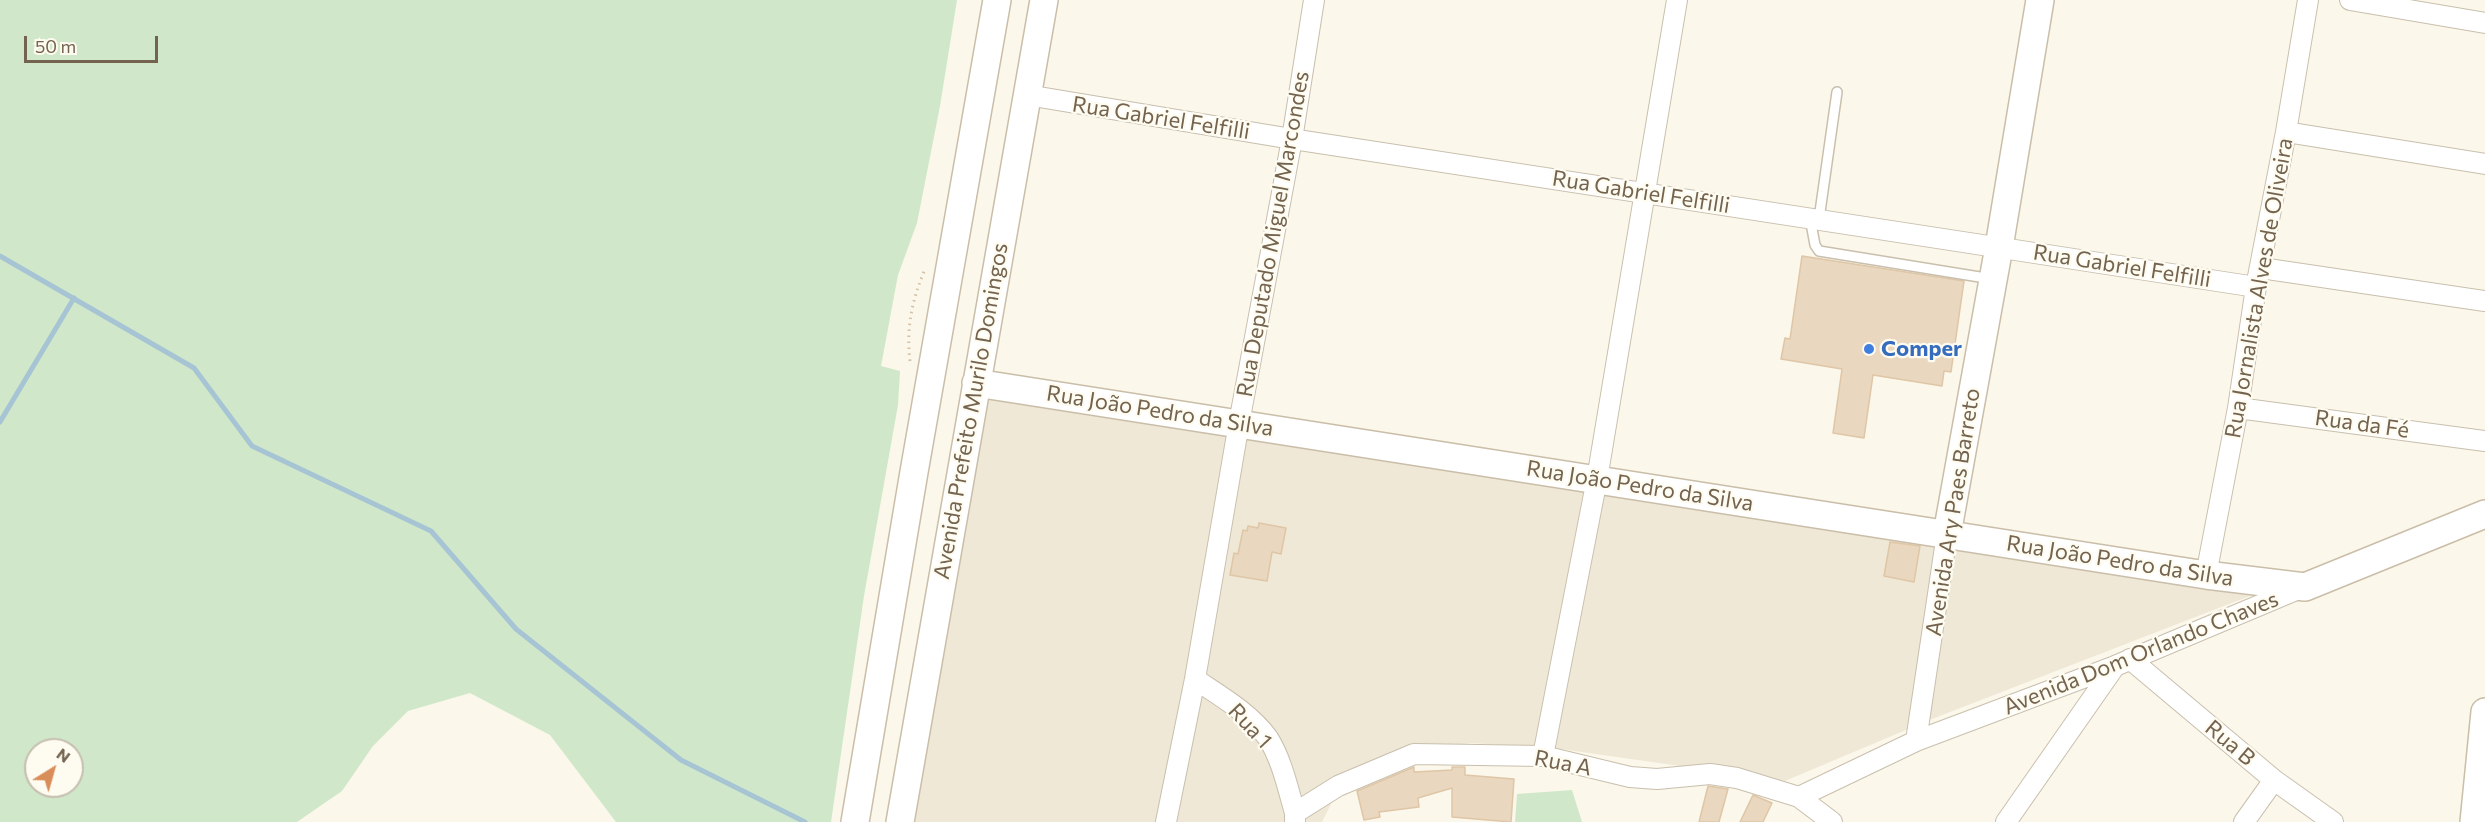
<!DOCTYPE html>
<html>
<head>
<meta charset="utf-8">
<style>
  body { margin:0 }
  #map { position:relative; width:2485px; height:822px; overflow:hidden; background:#fbf7ea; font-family:Commissioner,sans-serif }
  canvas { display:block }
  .north { position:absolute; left:24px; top:738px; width:60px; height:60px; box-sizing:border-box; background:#fefbf0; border:2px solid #c6beb0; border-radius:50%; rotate:37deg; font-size:16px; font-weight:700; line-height:24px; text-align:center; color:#73634f }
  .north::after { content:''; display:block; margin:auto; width:21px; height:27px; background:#d98e5a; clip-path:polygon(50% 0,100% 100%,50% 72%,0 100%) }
  .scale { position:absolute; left:24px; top:36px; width:134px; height:27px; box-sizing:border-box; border:3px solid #73634f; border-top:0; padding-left:8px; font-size:18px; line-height:21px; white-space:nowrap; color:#73634f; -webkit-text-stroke:4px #fefbf0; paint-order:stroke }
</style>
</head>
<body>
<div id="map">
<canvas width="2485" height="822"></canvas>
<div class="north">N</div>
<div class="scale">50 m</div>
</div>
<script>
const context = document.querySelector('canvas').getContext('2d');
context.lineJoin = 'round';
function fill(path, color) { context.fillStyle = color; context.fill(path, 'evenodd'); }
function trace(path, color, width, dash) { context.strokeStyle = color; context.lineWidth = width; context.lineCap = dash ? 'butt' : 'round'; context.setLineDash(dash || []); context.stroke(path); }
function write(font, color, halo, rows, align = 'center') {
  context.font = font + ' Commissioner,sans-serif'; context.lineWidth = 4.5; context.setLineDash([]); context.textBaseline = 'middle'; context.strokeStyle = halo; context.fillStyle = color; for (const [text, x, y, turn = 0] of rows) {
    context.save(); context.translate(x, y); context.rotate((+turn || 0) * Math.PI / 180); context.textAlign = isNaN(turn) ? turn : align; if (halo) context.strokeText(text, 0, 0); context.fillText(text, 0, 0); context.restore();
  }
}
const residential = new Path2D(`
  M984,391L2260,592L1932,719L1785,781L1561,749L1471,743L1399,753L1344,778L1322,822H911Z`);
const green = new Path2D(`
  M0,0H957L940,106L917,223L898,275L881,366L900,371L898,405L864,596L831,822H616L550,735L470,693L408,711L373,746L342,791L297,822H0ZM36,750H72V786H36Z
  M1572,790L1582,822H1515L1517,794Z`);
const stream = new Path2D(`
  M0,256L194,368L252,446L431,531L516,629L681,760L805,822
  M0,422L74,298`);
const building = new Path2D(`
  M1802,256L1964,281L1951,372L1944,371L1942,386L1873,375L1864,438L1833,433L1842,369L1781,359L1785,338L1790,339Z
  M1259,523L1286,528L1281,554L1272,552L1267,581L1230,575L1234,553L1238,554L1243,530L1247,531L1248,526L1258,528Z
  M1890,542L1920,546L1914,582L1884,576Z
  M1414,767V772L1452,770V767H1465V775L1514,779L1511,822L1452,817V788L1418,798L1419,807L1379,812L1380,817L1364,820L1357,791Z
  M1708,786L1728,789L1719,822H1699Z
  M1753,795L1772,803L1763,822H1740Z`);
const path = new Path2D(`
  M910,361C906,326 912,301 925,269`);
const lane = new Path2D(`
  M1810,218L1815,245L1819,251L1992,279
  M1819,219L1837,92`);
const street = new Path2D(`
  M2350,0L2485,23
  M1027,95L1292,139L2256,287
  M2286,132L2485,164
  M2261,268L2485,301
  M2238,408L2485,441
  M2206,575L2238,408L2256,287L2286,132L2308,0
  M2130,659L2274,780L2333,822
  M1195,679C1220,696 1250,713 1268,738C1282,760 1288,789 1295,813V822
  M1916,741L1947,534
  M1543,756L1597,479L1677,0
  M1799,797L1916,741L2115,666L2303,587
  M1295,813L1338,786L1414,754L1543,756L1630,777L1657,779L1710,774L1737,778L1799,797L1832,822
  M1166,822L1195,679L1239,423L1292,139L1314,0
  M2006,822L2115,666
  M2244,822L2274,780`);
const secondary = new Path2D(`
  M976,383L2206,575L2305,587L2485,514
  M1947,534L1999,247L2040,0
  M855,822L914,472L997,0
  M900,822L1044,0
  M2474,822L2485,712`);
const markers = [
  [1869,349,6,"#3f7fe0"]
];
const streetNames = [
  ["Rua Gabriel Felfilli",1161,118,9],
  ["Rua Gabriel Felfilli",1641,192,9],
  ["Rua Deputado Miguel Marcondes",1273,234,-80],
  ["Rua Gabriel Felfilli",2122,266,9],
  ["Rua Jornalista Alves de Oliveira",2259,288,-80],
  ["Avenida Prefeito Murilo Domingos",971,411,-80],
  ["Rua João Pedro da Silva",1160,411,9],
  ["Rua da Fé",2362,424,8],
  ["Rua João Pedro da Silva",1640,486,9],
  ["Avenida Ary Paes Barreto",1953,512,-81],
  ["Rua João Pedro da Silva",2120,561,9],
  ["Avenida Dom Orlando Chaves",2141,653,-22],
  ["Rua 1",1250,726,47],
  ["Rua B",2230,743,40],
  ["Rua A",1563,763,11]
];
const shopNames = [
  ["Comper",1881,349]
];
fill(residential, '#efe8d6');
fill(green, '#d0e8c9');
trace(stream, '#a7c4d4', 5);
fill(building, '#e9d7bf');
trace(building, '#dfc6a6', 1.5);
trace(lane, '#c9bfad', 12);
trace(street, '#c9bfad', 22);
trace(secondary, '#cabea9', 30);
trace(path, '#d3c0a7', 3, [1.5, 4.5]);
trace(lane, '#fff', 9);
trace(street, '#fff', 20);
trace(secondary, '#fff', 27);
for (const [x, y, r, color] of markers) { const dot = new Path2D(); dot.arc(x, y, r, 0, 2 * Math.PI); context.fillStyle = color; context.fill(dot); trace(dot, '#fefbf0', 2); }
write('22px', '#73634f', '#fefbf0', streetNames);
write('bold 22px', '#366cbe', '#fefbf0', shopNames, 'left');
</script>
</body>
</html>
